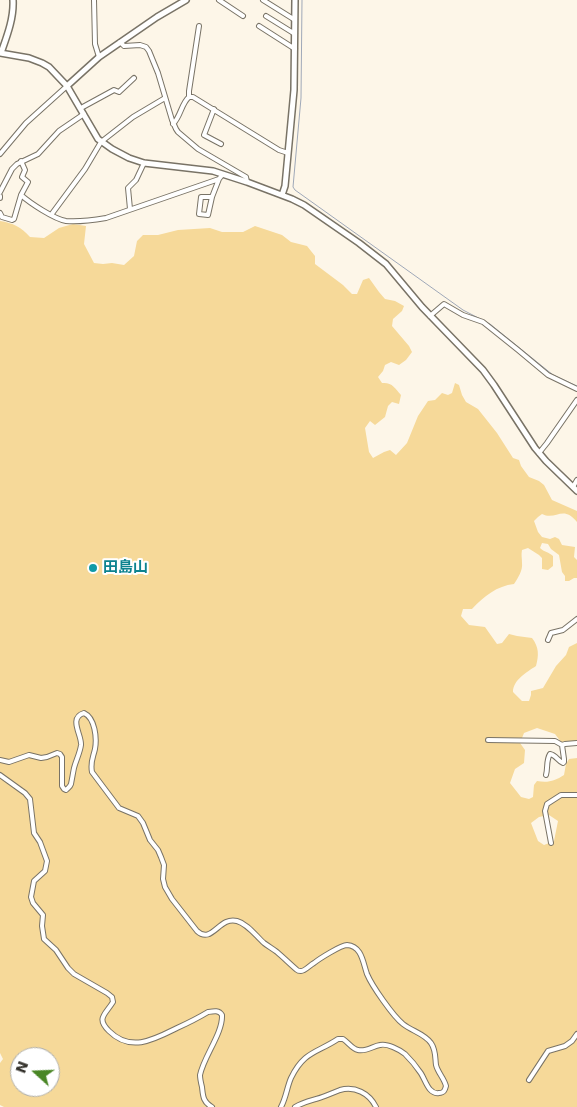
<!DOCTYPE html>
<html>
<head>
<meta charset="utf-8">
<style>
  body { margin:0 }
  #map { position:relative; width:577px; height:1107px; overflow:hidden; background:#fdf6e8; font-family:"DejaVu Sans",sans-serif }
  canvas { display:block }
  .north { position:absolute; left:10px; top:1047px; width:50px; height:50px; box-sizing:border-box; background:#fff; border:1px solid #adadaa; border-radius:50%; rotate:290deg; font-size:14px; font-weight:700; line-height:20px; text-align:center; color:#33312b }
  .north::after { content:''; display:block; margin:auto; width:18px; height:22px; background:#498625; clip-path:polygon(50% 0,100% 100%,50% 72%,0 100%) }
</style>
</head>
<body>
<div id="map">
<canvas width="577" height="1107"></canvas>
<div class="north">N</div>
</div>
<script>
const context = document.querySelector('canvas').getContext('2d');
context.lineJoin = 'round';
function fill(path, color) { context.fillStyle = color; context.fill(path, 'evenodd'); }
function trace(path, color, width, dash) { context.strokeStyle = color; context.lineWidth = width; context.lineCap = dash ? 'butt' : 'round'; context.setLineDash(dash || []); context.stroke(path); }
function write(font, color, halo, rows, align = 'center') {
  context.font = font + ' "DejaVu Sans","Noto Sans JP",sans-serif'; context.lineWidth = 4; context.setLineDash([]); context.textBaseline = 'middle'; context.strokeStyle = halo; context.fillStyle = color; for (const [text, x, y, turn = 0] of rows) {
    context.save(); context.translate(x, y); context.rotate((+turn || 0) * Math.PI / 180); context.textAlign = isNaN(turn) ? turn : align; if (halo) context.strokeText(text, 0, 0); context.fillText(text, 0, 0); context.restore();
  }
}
const green = new Path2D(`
  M0,221C13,223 21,227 30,237L44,238L59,228L73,224L86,226L84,244L94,263L103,264L112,263L124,265L134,256L137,241L143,235H158L178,230L210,228L222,232H243L255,226L282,235L291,242L307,246L315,256V264L343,285L352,294H357L363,280L369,278L379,292L385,299L395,301L404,306L402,311L393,319L392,326L409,346L412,352L406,360L399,365L391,362L385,365L383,371L378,377L382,383C392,382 395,388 401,395L399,404L392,402L388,406L385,417L375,425L370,421L365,428L369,452L373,458L384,452L390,450L396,455L407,443L418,416L428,401L435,400L442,393L448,395L452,393L455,383L459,385L462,395L466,402L478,409L497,433L513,458L519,460L521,466L529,477L539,481L544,485L552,500L577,511V522C563,504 556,521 542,514L538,517L534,521L538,532L542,537L550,539L555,537L559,539L562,545L575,547L574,557L577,560V578H574L569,581H565V576L562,572L559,555L551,549L548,544L542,543L540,548C544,552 549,552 553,556V566L548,570L542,569V558L539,555L528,548L522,550C521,555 522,558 522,563C523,570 518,578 514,584C497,586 484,596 472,609H463L461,616L469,625L485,627L497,644L502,643L509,634L517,636L532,638C539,647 539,655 536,666C527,672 513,680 513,692L522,701H529L531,695V691L543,688L556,666L566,655L569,647L577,643V741L561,742L555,734L537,728L524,733L520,743L525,750L524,763L515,769L510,783L521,797L529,799L533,797L534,785L537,781C548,783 555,781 564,775L566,764L569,759L577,758V1107H4L0,1105V1063L3,1059L0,1053ZM549,815L558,821L554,841L544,845L538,841L531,823L539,817ZM20,1057H50V1087H20Z`);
const stream = new Path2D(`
  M302,0L301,98L293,187L295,190L463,310L490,324L553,375L577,386`);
const street = new Path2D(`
  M94,0L95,44L99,57
  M219,0L243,16
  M263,0L295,20
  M266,16L295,34
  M259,26L295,49
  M120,42L124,46L140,45L146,47L149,51L158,73L172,120L176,129L178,132L198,149L246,177L247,182
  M189,97V91L199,26
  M81,108L114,90L119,92L134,78
  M214,109L204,135L221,144
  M173,124C181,116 181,104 189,97H193L279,150L288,153
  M0,154L26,123L67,86
  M21,161L25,170L22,177L28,182L21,195
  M0,192L12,169L17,164L38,154L59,131L84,114
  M0,196V198
  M212,197H201L199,214L208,215L212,197L219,179
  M130,209L128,188L136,180L144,163
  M0,213L2,217L12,220L14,219L21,195C30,203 54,219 66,221C77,222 94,220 106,218L219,179L223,174
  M51,215L85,169L101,142L133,117L165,98
  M430,316L444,304L463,315L483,322L518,350L548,375L577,389
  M539,453L547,443L577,400
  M573,487L577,480
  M548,640L551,633L563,630L577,619
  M488,740L555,741L562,745L564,759V762L563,763C558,761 556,755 550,754C546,760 548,768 546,775
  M562,745L565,744L577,743
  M0,760L9,762L29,755L41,758L47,757L57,753L60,754L62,757V786L64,789L66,790C69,787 70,787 71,784C72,779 73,773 74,768C76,760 80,753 81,745C82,735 68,718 84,713C95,718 97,738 95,749C93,758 90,762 92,772L119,808L138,816L143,823L150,840L158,850L161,857L164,865L163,879L165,887L172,899L197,931C212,945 219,916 237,921C248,924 256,936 264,943C268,946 273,949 277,952C284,958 290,964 297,970C298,971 300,971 301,971C305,971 310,965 314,963C319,959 341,945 347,945C362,946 363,963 367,974C372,986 393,1016 403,1024C412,1031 425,1034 431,1043C436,1050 435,1058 436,1065C438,1073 444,1078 446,1086C445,1090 444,1093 439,1093C428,1095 425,1078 420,1072C416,1066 410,1059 405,1054C400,1050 387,1043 380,1045C373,1046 366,1052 358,1050C352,1049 348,1042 343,1039H338C317,1053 304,1051 291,1078C287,1087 286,1098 281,1107
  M0,775L25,793L30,799L34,833L40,842L47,861L45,871L34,881L31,897L33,903L43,915L42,926L44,939L56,950L68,968L74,974L107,993L112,997L113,1002C105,1015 96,1018 109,1031C131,1053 155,1039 177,1028C188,1023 198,1018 208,1012C214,1011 219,1010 222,1015C223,1033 204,1056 200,1075C200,1079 201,1083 202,1087C203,1096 203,1102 212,1107
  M551,843L545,811L547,804L561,795H577
  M529,1080L548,1051L565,1046L572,1041L577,1034
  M295,1107C305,1101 315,1100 325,1096C330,1094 335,1092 340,1090C355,1086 369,1093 376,1107`);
const secondary = new Path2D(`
  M0,53L29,58L42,63L49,67L67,86L98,139L112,149L129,158L144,163L213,171L247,182L292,199L304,205L359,243L386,264L422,307L483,370L494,385L535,448L546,461L577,491
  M1,53C7,36 14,18 13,0
  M67,86L99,57L157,17L186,0
  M282,195L285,186L294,90L295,0`);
const markers = [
  [93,568,5,"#0f9aa8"]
];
const cultureNames = [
  ["田島山",103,568]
];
fill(green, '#f6d999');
trace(stream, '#9fa8b8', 1);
trace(street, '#797366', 6);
trace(secondary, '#797366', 8);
trace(street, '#fff', 4);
trace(secondary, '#fff', 5);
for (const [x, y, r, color] of markers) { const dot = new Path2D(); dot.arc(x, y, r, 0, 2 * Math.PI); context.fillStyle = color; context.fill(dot); trace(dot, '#fff', 2); }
write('bold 15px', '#0d838f', '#fff', cultureNames, 'left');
</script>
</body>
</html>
